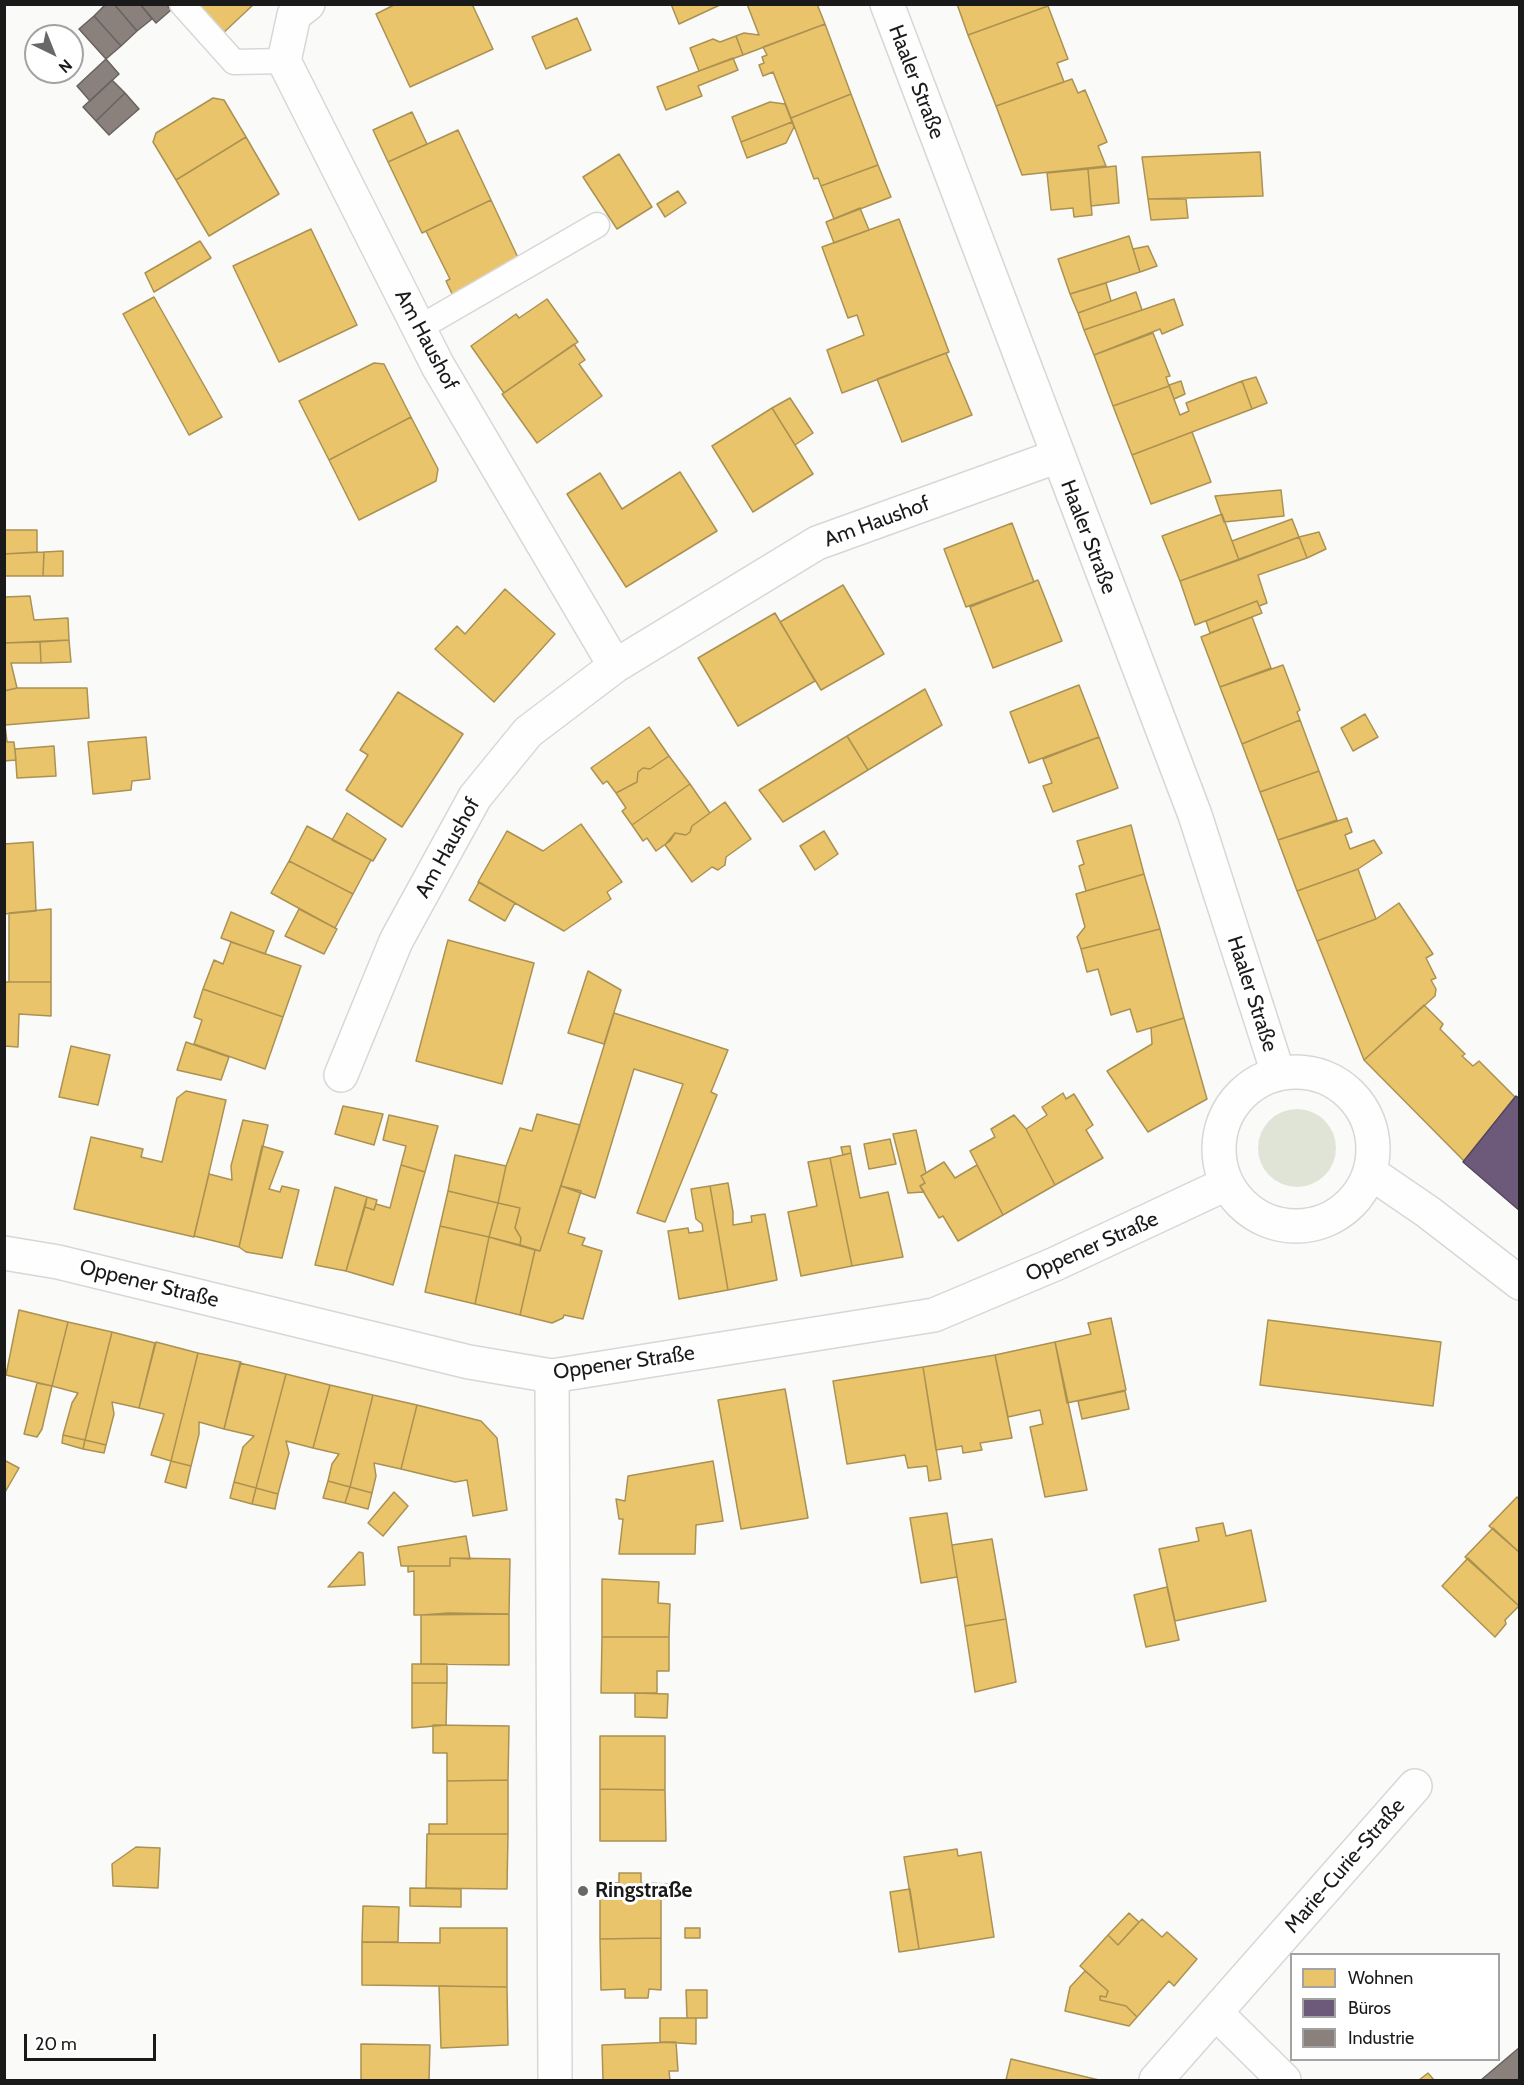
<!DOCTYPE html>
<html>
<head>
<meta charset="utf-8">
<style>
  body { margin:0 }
  #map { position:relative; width:1524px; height:2085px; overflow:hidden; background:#fafbf9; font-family:Cabin,sans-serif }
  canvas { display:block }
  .frame { position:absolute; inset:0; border:6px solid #191a19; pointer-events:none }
  .legend { position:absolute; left:1290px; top:1953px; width:210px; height:108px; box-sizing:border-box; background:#fff; border:2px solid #a3a3a3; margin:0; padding:8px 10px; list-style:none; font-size:18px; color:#191a19 }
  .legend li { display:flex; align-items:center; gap:12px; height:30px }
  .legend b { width:30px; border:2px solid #a3a3a3 }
  .north { position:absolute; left:24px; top:24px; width:60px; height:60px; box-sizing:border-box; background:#fff; border:2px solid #a3a3a3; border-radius:50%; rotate:137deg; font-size:16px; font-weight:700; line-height:24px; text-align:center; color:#191a19 }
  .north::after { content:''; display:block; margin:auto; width:21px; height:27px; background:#686967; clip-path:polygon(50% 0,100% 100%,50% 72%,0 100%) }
  .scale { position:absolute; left:24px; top:2034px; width:132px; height:27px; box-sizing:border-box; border:3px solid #191a19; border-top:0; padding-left:8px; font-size:18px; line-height:21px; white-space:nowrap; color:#191a19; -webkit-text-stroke:4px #fff; paint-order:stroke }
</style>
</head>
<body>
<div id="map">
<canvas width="1524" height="2085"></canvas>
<div class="frame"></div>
<ul class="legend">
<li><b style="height:16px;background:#e9c46a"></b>Wohnen</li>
<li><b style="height:16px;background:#6d597a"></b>Büros</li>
<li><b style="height:16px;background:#8a817c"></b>Industrie</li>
</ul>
<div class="north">N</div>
<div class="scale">20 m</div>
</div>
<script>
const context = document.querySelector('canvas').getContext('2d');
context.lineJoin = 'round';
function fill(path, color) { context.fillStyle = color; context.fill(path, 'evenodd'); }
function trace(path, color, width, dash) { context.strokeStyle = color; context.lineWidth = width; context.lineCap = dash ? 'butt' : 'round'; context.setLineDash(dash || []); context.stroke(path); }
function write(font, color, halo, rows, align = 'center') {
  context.font = font + ' Cabin,sans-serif'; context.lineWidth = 6; context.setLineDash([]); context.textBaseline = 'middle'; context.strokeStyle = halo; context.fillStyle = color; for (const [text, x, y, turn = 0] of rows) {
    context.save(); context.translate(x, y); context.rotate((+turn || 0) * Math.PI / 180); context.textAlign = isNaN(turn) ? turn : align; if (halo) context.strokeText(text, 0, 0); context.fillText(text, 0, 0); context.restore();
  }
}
const green = new Path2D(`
  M1258 1148a39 39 0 1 1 78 0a39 39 0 1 1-78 0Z`);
const homes = new Path2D(`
  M191,4H254L220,36Z
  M396,4H472L493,49L410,87L376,14Z
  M671,4H722L679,24Z
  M747,4H817L825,24L743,55L736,36L744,33L759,35Z
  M957,4H1047L1048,6L968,35Z
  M1048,6L1068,59L1057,63L1064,82L996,106L968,35Z
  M577,18L591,50L546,69L532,37Z
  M825,24L851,94L791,118L773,72L763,76L759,65L764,63L762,57L767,55L763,47Z
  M736,36L743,55L699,71L690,48L713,39L720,42Z
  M733,58L738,70L698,86L702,96L666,110L657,87Z
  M1072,79L1078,93L1085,90L1107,142L1098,146L1106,166L1022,175L996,106Z
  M851,94L878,165L821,186L818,178L814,179L791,118Z
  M213,98L224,100L246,137L176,180L153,142L156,133Z
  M770,102L785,104L792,122L741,142L732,117Z
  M412,112L427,144L388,162L373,130Z
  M792,122L794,127L786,143L747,158L741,142Z
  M458,130L491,200L422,233L388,162Z
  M246,137L279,194L209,236L176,180Z
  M1260,152L1263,196L1148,199L1142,157Z
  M619,154L652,207L617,229L583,177Z
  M878,165L891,197L834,219L821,186Z
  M1116,166L1119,203L1091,206L1088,169Z
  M1088,169L1092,215L1074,217L1073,208L1051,210L1047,173Z
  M678,191L686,203L665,217L657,204Z
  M1148,199H1186L1188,218L1151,220Z
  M491,200L521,264L454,298L446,281L450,279L426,231Z
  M860,208L869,230L834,243L826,222Z
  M899,219L949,352L842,393L827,350L864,335L857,315L848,318L822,247Z
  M311,229L357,325L279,362L233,266Z
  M1129,236L1140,272L1070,294L1058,259Z
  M200,241L211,258L154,292L145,273Z
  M1148,246L1157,266L1140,272L1133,249Z
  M1106,283L1111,301L1078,313L1070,294Z
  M1136,292L1142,310L1084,330L1078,313Z
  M154,297L222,417L189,435L123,314Z
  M547,299L578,342L504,393L471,346L516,314L519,318Z
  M1174,299L1183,325L1162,334L1160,329L1094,355L1084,330Z
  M1153,333L1170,376L1166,377L1169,386L1113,406L1094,355Z
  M574,344L585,360L579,364L602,396L537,443L502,394Z
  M946,353L972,415L902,442L877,379Z
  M374,363L384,364L411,417L329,460L299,401Z
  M1256,377L1267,403L1252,409L1242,381Z
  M1181,381L1185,394L1174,399L1169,385Z
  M1242,381L1252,409L1132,455L1113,406L1169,386L1180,415L1189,411L1186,403Z
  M790,398L813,433L795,445L772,408Z
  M772,408L813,474L753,512L712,446Z
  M411,417L438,469L436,481L359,520L329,460Z
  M1192,432L1211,482L1151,504L1132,455Z
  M680,472L717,531L626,587L567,494L600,473L622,509Z
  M1281,490L1284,516L1224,522L1215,496Z
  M1222,514L1239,560L1180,581L1162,536Z
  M1292,519L1299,537L1239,560L1232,541Z
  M1012,523L1034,582L966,607L944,549Z
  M4,530H37V552L4,554Z
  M1319,532L1326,549L1307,558L1299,537Z
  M1299,537L1307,558L1258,575L1267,603L1259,606L1257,601L1195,625L1180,581Z
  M63,551V576H43L44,552Z
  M44,552L43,576H4V554Z
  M1038,580L1062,641L993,668L970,607Z
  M843,585L884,654L821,690L780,622Z
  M505,589L555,634L494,702L435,649L457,626L465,634Z
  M30,596L34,620L68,618L69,640L4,643V597Z
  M1257,601L1262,613L1210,633L1206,621Z
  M775,613L815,681L738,726L698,658Z
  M1252,617L1271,668L1220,687L1201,637Z
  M69,640L71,662L41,663L40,642Z
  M40,642L41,663H11L17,688L4,691V643Z
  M1283,665L1300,710L1297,712L1300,720L1242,744L1220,687Z
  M1079,685L1099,737L1029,763L1010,712Z
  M17,688H87L89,718L5,725L7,742H14L16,760L4,761V691Z
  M925,689L942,725L868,770L847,736Z
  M398,692L463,734L402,827L346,790L368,755L360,750Z
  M1365,714L1378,737L1353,751L1341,728Z
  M1300,720L1319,771L1260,792L1242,744Z
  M649,727L669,756L650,769L643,768L638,772L637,782L616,793L607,781L603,784L591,768Z
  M847,736L868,770L783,822L759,790Z
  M146,737L150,779L132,781L131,790L93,794L88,742Z
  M1099,737L1118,788L1053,812L1043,786L1052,783L1043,759Z
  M54,746L56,776L17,778L15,749Z
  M669,756L690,784L632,825L622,811L626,808L616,793L637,782L638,772L643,768L650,769Z
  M1319,771L1337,820L1278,840L1260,792Z
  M690,784L710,813L692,826L690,832L686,835L675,833L670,841L656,851L647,838L643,841L632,825Z
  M725,802L751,839L726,857L725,865L718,870L712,867L692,882L665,845L675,833L686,835L690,832L692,826Z
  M347,813L386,839L373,861L332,840Z
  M1347,818L1352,832L1345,835L1350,849L1374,840L1382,853L1358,869L1297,891L1278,840Z
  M581,824L622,882L607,892L611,899L564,931L478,882L507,831L543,851Z
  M1131,825L1144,874L1086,891L1079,866L1084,864L1077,841Z
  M307,826L371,860L353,894L289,861Z
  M824,831L838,854L815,870L800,846Z
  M33,842L36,911L4,914V844Z
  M289,861L353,894L335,928L271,893Z
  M1358,869L1376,919L1317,941L1297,891Z
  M1144,874L1160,929L1081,949L1077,937L1085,927L1076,894Z
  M479,882L515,903L505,921L469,900Z
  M1399,903L1433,954L1426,958L1436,978L1431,980L1436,989L1435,996L1364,1060L1317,941L1376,919Z
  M51,909V982H9V913Z
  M299,909L337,929L324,954L285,936Z
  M231,912L274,931L265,954L221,938Z
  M1160,929L1184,1018L1137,1032L1130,1009L1111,1015L1098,969L1087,972L1081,949Z
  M448,940L534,963L502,1084L416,1061Z
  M231,942L301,966L283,1017L203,989L214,960L223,964Z
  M588,971L621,990L604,1044L568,1033Z
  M4,982H51V1016L19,1014L18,1047L4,1046Z
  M203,989L283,1017L265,1069L194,1044L202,1020L194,1017Z
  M1424,1005L1443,1024L1440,1029L1465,1054L1462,1056L1473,1066L1479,1061L1515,1097L1464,1161L1364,1060Z
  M614,1013L728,1050L711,1092L717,1095L665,1222L637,1213L683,1084L634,1069L595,1198L561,1186Z
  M1184,1018L1207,1099L1148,1132L1107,1071L1152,1044L1151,1028Z
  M186,1042L229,1057L221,1080L177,1070Z
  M71,1046L110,1055L98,1105L59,1097Z
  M186,1091L226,1100L194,1237L74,1209L91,1137L143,1149L141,1157L162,1162L177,1098Z
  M1063,1093L1066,1099L1074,1094L1093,1125L1086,1130L1103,1158L1055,1185L1026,1129L1047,1115L1042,1107Z
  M343,1106L383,1114L374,1145L335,1134Z
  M537,1114L580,1125L540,1251L520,1245L521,1238L515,1228L520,1208L498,1203L506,1166L520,1128L532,1131Z
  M389,1115L438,1126L425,1172L401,1165L406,1146L383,1140Z
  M1014,1115L1026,1129L1055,1185L1003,1215L970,1151L995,1137L991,1129Z
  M243,1120L268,1125L239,1247L194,1236L209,1174L232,1180L231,1166Z
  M916,1130L926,1173L921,1176L925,1183L920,1186L924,1192L908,1193L893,1134Z
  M890,1139L896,1164L869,1169L864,1144Z
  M262,1146L283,1152L269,1189L280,1192L282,1186L299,1190L282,1258L246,1252L239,1247Z
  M850,1146L851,1153L843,1155L841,1147Z
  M851,1153L860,1198L888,1192L903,1257L852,1266L830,1158Z
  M455,1155L506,1166L498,1203L448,1191Z
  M830,1158L852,1266L801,1276L788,1212L817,1206L808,1162Z
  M944,1162L955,1178L977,1165L1003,1215L958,1241L943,1216L939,1218L920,1186L925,1183L921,1176Z
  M401,1165L425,1172L393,1285L346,1271L365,1207L374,1210L376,1204L390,1208Z
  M728,1183L733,1212V1225L752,1222L751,1216L765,1214L777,1280L728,1290L710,1186Z
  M561,1186L581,1191L568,1233L585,1238L582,1245L602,1251L583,1319L564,1315L563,1318L552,1323L520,1315L535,1250L540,1251Z
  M710,1186L728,1290L679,1299L668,1231L688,1228L689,1233L703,1231L702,1224L696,1219L691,1189Z
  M335,1187L367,1197L346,1271L315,1265Z
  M448,1191L498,1203L489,1237L440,1226Z
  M367,1197L377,1200L374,1210L365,1207Z
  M498,1203L520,1208L515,1228L521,1238L520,1245L489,1237Z
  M440,1226L489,1237L475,1304L425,1292Z
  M489,1237L535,1250L520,1315L475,1304Z
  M19,1310L68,1322L52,1386L6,1375Z
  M1111,1318L1126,1390L1067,1403L1055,1342L1091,1334L1088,1323Z
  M1268,1320L1441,1342L1433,1406L1260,1385Z
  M68,1322L112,1332L85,1440L63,1435L72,1403L78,1393L52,1386Z
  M112,1332L155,1343L139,1408L112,1402L114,1414L106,1445L85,1440Z
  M156,1342L198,1353L171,1461L151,1455L164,1414L139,1408Z
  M1055,1342L1087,1490L1045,1497L1030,1427L1043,1424L1040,1410L1008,1417L995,1355Z
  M198,1353L241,1362L224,1429L199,1422V1434L191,1466L171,1461Z
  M995,1355L1012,1438L980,1443L982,1450L963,1453L962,1446L936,1450L923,1367Z
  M240,1363L286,1374L256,1488L234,1482L243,1447L254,1436L224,1429Z
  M923,1367L941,1479L929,1481L927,1466L908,1468L905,1455L847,1464L833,1381Z
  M286,1374L330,1385L313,1448L286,1441L289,1453L278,1494L256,1488Z
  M37,1383L52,1386L42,1429L37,1437L24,1434Z
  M330,1385L373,1395L350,1487L328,1481L332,1464L339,1454L313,1448Z
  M785,1389L808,1518L741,1529L718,1400Z
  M1125,1391L1129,1409L1082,1419L1078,1401Z
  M373,1395L417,1405L401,1469L374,1463L376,1476L372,1493L350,1487Z
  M417,1405L481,1421L497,1438L507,1510L473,1516L467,1480L455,1482L401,1469Z
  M63,1435L85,1440L83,1449L62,1443Z
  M85,1440L106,1445L104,1453L83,1449Z
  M4,1460L19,1468L4,1494Z
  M171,1461L191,1466L186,1488L165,1482Z
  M713,1461L723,1521L696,1525L695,1554H619L623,1519H619L616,1499L625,1501L628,1476Z
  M328,1481L350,1487L345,1503L323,1498Z
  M234,1482L256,1488L252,1504L230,1498Z
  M350,1487L372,1493L368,1509L345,1503Z
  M256,1488L278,1494L275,1509L252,1504Z
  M394,1492L408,1506L383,1536L368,1523Z
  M1517,1497L1520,1500V1553L1489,1526Z
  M947,1513L957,1577L921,1583L910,1518Z
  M1223,1523L1226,1536L1251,1530L1266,1601L1175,1621L1159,1549L1199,1541L1196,1528Z
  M1493,1528L1520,1553L1519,1606L1465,1557Z
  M466,1536L470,1559L450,1558V1566H401L398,1547Z
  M992,1539L1006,1619L965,1626L952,1545Z
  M359,1552L363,1553L365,1585L328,1587Z
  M450,1558L510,1559L509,1614L414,1615V1571L408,1572V1566H450Z
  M1468,1558L1519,1606L1505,1620L1506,1624L1495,1637L1442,1586Z
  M602,1579L659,1582L658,1603L670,1604L669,1637H602Z
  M1167,1587L1179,1640L1146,1647L1134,1595Z
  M449,1613L509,1614V1665L421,1664V1615Z
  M1006,1619L1016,1682L975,1692L965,1626Z
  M602,1637H669V1671H657V1693H601Z
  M412,1664H447V1683H412Z
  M412,1683H447L446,1725L412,1728Z
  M635,1693L668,1694L667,1718L635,1717Z
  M433,1725L509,1726L508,1780L447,1781V1753H433Z
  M600,1736H665V1790L600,1789Z
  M508,1780V1834H429V1824H447V1781Z
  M600,1789L665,1790L666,1841H600Z
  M427,1834H508L507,1889L426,1888Z
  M136,1847L160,1848L158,1888L113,1886L112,1864Z
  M957,1849L958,1856L981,1852L994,1937L919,1949L904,1857Z
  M619,1873H641V1883L671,1884V1899H661V1938L600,1939V1883H619Z
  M410,1888L461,1889V1907L410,1906Z
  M910,1889L919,1949L899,1952L890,1892Z
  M363,1906L399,1907L398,1942H362Z
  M1129,1913L1139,1922L1118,1945L1108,1935Z
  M1142,1919L1162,1937L1167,1932L1197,1959L1174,1986L1169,1981L1137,2017L1126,2006L1100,2000V1996L1106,1997L1108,1991L1080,1966L1108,1935L1118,1945Z
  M440,1928H507V1987L362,1985V1942L440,1943Z
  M685,1928H700V1938H685Z
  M661,1938V1990L649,1989L648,1998H625V1989L601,1990L600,1939Z
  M1085,1971L1108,1991L1106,1997L1100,1996V2000L1126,2006L1137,2017L1129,2026L1065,2011L1070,1987Z
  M439,1986L507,1987L508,2045L441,2048Z
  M686,1990H707V2018H687Z
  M660,2018H696V2044L660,2042Z
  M676,2042L678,2071H669L670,2080H603L602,2045Z
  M361,2044L430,2045L429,2080H361Z
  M1011,2059L1099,2080H1006Z
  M1428,2073L1434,2080H1419Z`);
const offices = new Path2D(`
  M1516,1096L1520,1099V1211L1463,1162Z`);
const industry = new Path2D(`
  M106,4H114L137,31L121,46L94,16Z
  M114,4H140L152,19L137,31Z
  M140,4H166L171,10L156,23Z
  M94,16L121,46L106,59L79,29Z
  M106,59L119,74L90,101L77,86Z
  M112,80L125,93L96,121L83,107Z
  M125,93L139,109L109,135L96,121Z
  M1520,2047V2080H1481Z`);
const service = new Path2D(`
  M182,4L234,62L284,61
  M419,328L597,225`);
const minor = new Path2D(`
  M308,4L294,15L284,61L438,366L615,666
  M887,4L1195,815L1278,1073
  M341,1075L396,941L475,797L528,732L615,666L817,543L1058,456
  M552,1376L555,2080
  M1216,2013L1284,2080
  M1156,2080L1415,1786`);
const tertiary = new Path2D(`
  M1219 1149a77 77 0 1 1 154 0a77 77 0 1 1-154 0Z
  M1371,1173L1428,1212L1520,1283
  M4,1253L58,1262L469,1362L552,1376L934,1315L1055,1264L1226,1184`);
const markers = [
  [583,1891,6,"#686967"]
];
const streetNames = [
  ["Haaler Straße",916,82,69],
  ["Am Haushof",426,340,62],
  ["Am Haushof",877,522,-20],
  ["Haaler Straße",1088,537,69],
  ["Am Haushof",448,848,-61],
  ["Haaler Straße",1252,994,72],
  ["Oppener Straße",1092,1247,-24],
  ["Oppener Straße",149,1284,14],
  ["Oppener Straße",624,1363,-8],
  ["Marie-Curie-Straße",1345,1866,-49]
];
const poiNames = [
  ["Ringstraße",595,1891]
];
fill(green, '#dfe4d6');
fill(homes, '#e9c46a');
trace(homes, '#ab9152', 1.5);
fill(offices, '#6d597a');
trace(offices, '#54465d', 1.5);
fill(industry, '#8a817c');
trace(industry, '#68625e', 1.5);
trace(service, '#d7d8d6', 27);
trace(minor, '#d7d8d6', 36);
trace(tertiary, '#d7d8d6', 36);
trace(service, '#fefefe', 24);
trace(minor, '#fefefe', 33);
trace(tertiary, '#fefefe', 33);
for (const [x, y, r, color] of markers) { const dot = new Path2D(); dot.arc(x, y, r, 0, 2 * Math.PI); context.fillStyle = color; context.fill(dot); trace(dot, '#fff', 2); }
write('21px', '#191a19', '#fff', streetNames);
write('bold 21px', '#191a19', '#fff', poiNames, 'left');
</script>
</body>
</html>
